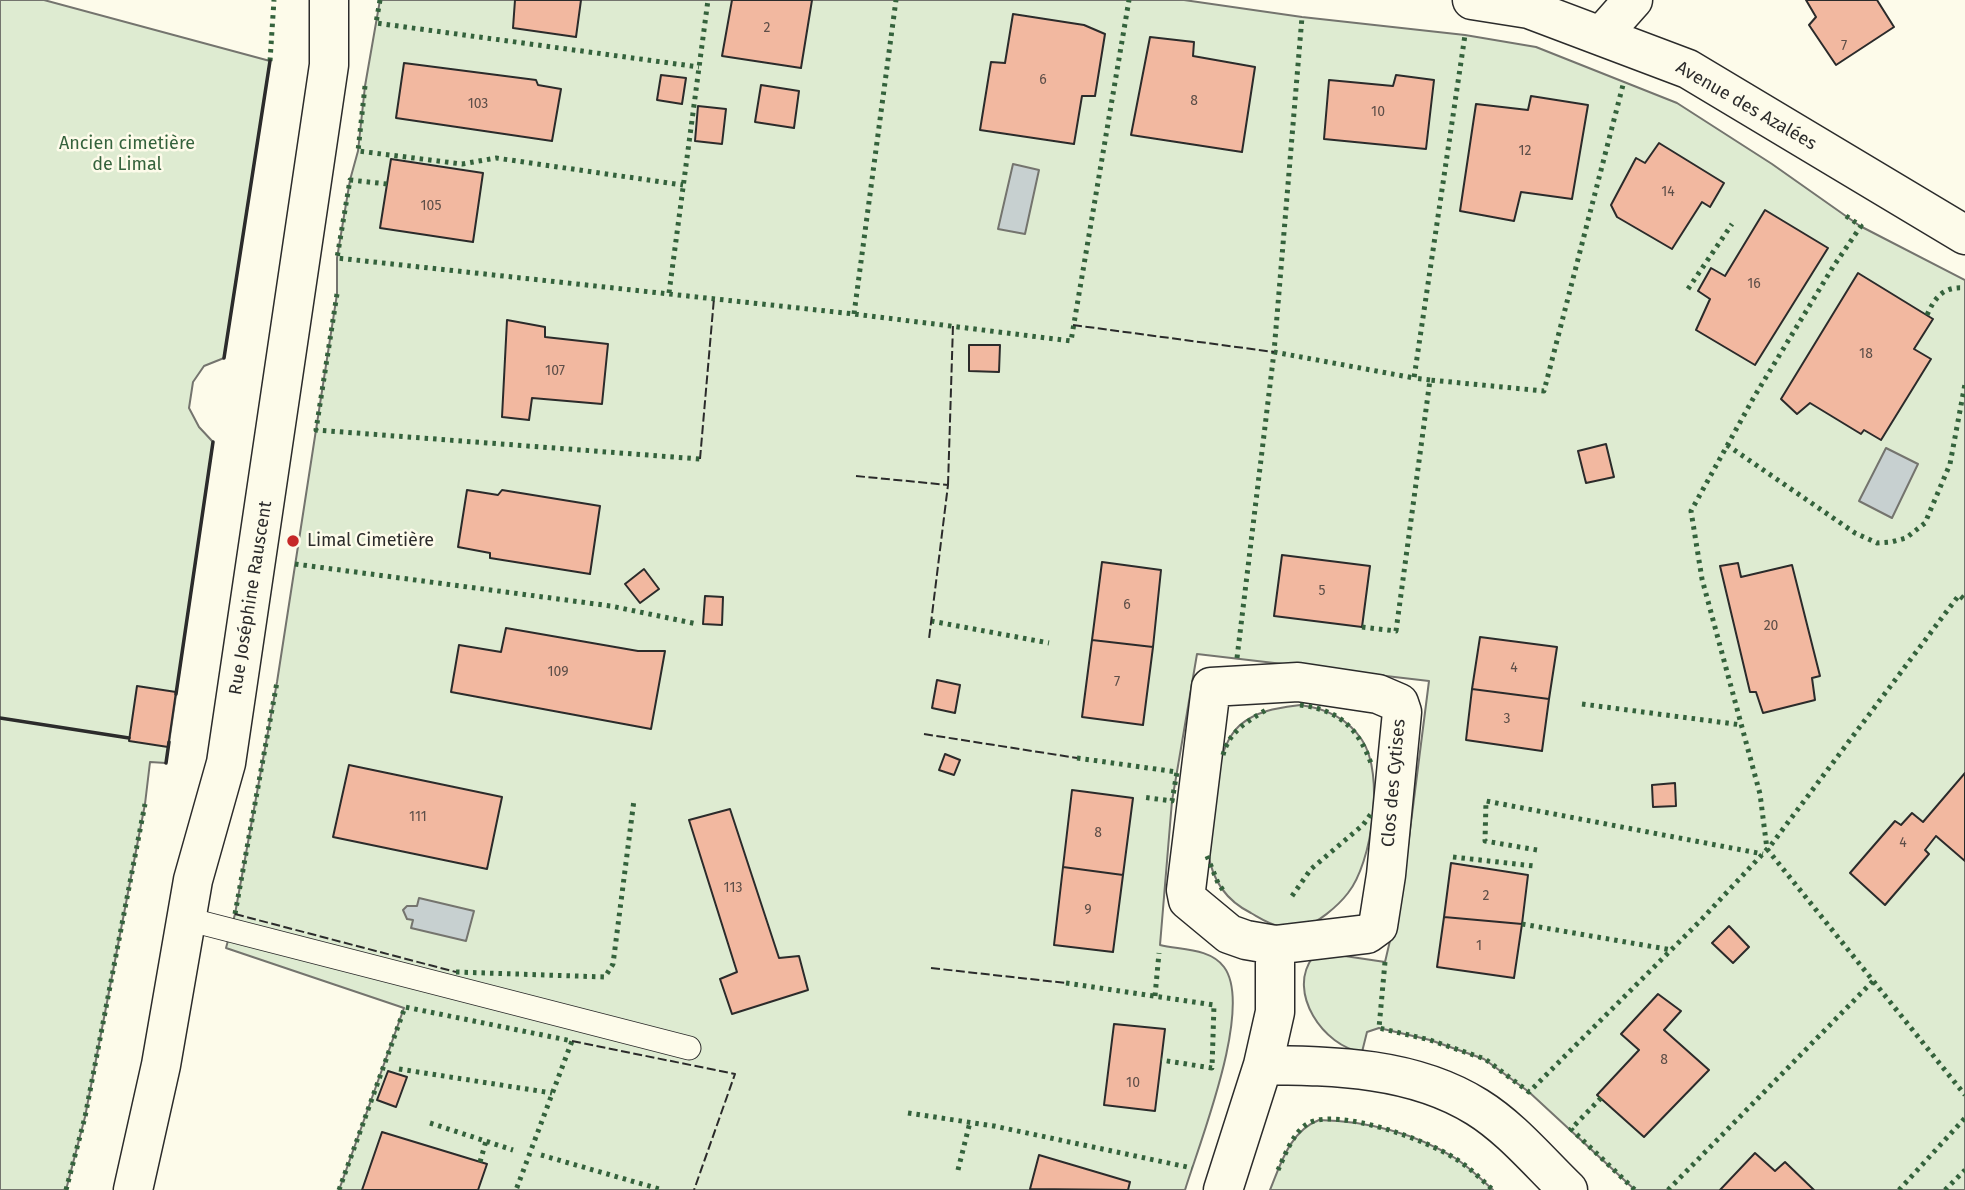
<!DOCTYPE html>
<html>
<head>
<meta charset="utf-8">
<style>
  body { margin:0 }
  canvas { display:block; background:#fdfbea }
</style>
</head>
<body>
<canvas width="1965" height="1190"></canvas>
<script>
const context = document.querySelector('canvas').getContext('2d');
context.lineJoin = 'round';
function fill(path, color) { context.fillStyle = color; context.fill(path, 'evenodd'); }
function trace(path, color, width, dash) { context.strokeStyle = color; context.lineWidth = width; context.lineCap = dash ? 'butt' : 'round'; context.setLineDash(dash || []); context.stroke(path); }
function write(font, color, halo, rows, align = 'center') {
  context.font = font + ' "Fira Sans",sans-serif'; context.lineWidth = 5; context.setLineDash([]); context.textBaseline = 'middle'; context.strokeStyle = halo; context.fillStyle = color; for (const [text, x, y, turn = 0] of rows) {
    context.save(); context.translate(x, y); context.rotate((+turn || 0) * Math.PI / 180); context.textAlign = isNaN(turn) ? turn : align; if (halo) context.strokeText(text, 0, 0); context.fillText(text, 0, 0); context.restore();
  }
}
const green = new Path2D(`
  M0,0H44L270,61L224,358L204,366L193,382L189,408L199,427L213,442L166,763L150,762L145,804L85,1117L66,1190H0Z
  M380,0H1184L1302,17L1465,35L1536,47L1677,103L1772,164L1860,226L1965,280V1190H1635L1529,1092L1484,1059L1430,1040L1379,1028L1367,1032L1362,1052C1324,1047 1286,992 1313,957L1338,955L1385,962L1403,885L1429,681L1197,654L1172,801L1160,945C1181,950 1210,948 1224,967C1254,1007 1199,1144 1185,1190H339L404,1008L226,948L235,914L277,682L337,294V258L350,180L358,151L365,86Z
  M1300,705C1325,708 1348,719 1362,740C1385,774 1372,863 1348,893C1338,906 1317,924 1301,928C1295,929 1286,927 1280,926C1270,925 1260,918 1251,913C1197,886 1203,827 1216,778C1221,759 1225,739 1240,725C1258,710 1278,708 1300,705Z
  M1319,1120C1366,1121 1414,1133 1455,1158C1469,1167 1481,1179 1493,1190H1270C1281,1163 1290,1131 1319,1120Z`);
const water = new Path2D(`
  M1013,164L1039,170L1025,234L998,229Z
  M1886,448L1918,464L1892,518L1859,501Z
  M419,898L474,911L466,941L411,928L413,920L407,919L403,910L407,906H417Z`);
const building = new Path2D(`
  M515,0H581L576,37L513,28Z
  M732,0H812L801,68L722,56Z
  M1806,0H1877L1894,27L1836,65L1809,25L1816,17Z
  M1013,14L1084,25L1105,34L1095,96H1082L1074,144L980,130L991,62L1005,63Z
  M1150,37L1194,42L1193,56L1255,67L1242,152L1131,135Z
  M404,63L536,80L538,85L561,89L552,141L396,118Z
  M661,75L686,78L682,104L657,100Z
  M1396,75L1434,80L1426,149L1324,139L1329,80L1393,86Z
  M761,85L799,91L794,128L755,122Z
  M1531,96L1588,105L1572,199L1521,192L1514,221L1460,211L1476,104L1528,110Z
  M698,106L726,109L722,144L695,141Z
  M1659,143L1724,183L1710,207L1702,202L1672,249L1617,217L1611,205L1636,158L1645,163Z
  M391,159L483,173L473,242L380,228Z
  M1765,210L1828,248L1755,365L1696,330L1710,299L1698,291L1711,268L1725,276Z
  M1858,273L1933,319L1914,349L1931,359L1881,440L1864,430L1861,434L1810,403L1797,414L1781,399Z
  M507,320L545,327V337L608,344L602,404L532,398L529,420L502,417Z
  M969,345H1000L999,372L969,371Z
  M1606,444L1614,477L1586,483L1578,451Z
  M467,490L498,495L502,490L600,506L590,574L490,558V553L458,547Z
  M1282,555L1370,566L1362,627L1274,616Z
  M1102,562L1161,570L1153,647L1092,640Z
  M1738,563L1741,577L1792,565L1820,676L1812,678L1815,700L1763,713L1756,692H1750L1720,566Z
  M644,569L659,589L640,603L625,584Z
  M705,596L723,597L722,625L703,624Z
  M506,628L638,651H665L651,729L451,692L459,645L501,652Z
  M1480,637L1557,647L1549,699L1472,689Z
  M1092,640L1153,647L1143,725L1082,717Z
  M937,680L960,685L955,713L932,708Z
  M137,686L176,692L168,747L129,741Z
  M1472,689L1549,699L1542,751L1466,740Z
  M945,754L960,760L954,775L939,770Z
  M349,765L502,797L487,869L333,837Z
  M1965,773V861L1936,836L1925,850L1929,854L1885,905L1850,873L1895,821L1901,825L1912,813L1923,822Z
  M1675,783L1676,806L1653,807L1652,785Z
  M1072,790L1133,798L1123,875L1063,867Z
  M730,809L779,958L799,956L808,990L732,1014L720,979L737,972L689,820Z
  M1451,863L1528,875L1522,924L1444,917Z
  M1063,867L1123,875L1113,952L1054,945Z
  M1444,917L1522,924L1514,978L1437,967Z
  M1729,926L1749,947L1733,963L1712,943Z
  M1658,994L1681,1011L1664,1030L1709,1070L1644,1137L1597,1095L1639,1050L1621,1034Z
  M1114,1024L1165,1029L1155,1111L1104,1105Z
  M388,1071L407,1077L396,1107L377,1100Z
  M382,1132L487,1164L478,1190H362Z
  M1755,1153L1775,1171L1785,1162L1814,1190H1720Z
  M1039,1155L1130,1182L1128,1190L1030,1189Z`);
const lane = new Path2D(`
  M187,919L689,1048`);
const street = new Path2D(`
  M1472,0L1529,9L1688,69L1965,235
  M1601,36L1633,0
  M1263,1065L1275,1012V945L1367,934L1378,926L1386,875L1402,712L1399,703L1378,694L1298,682L1211,687L1186,890L1188,900L1229,934L1246,940L1275,945
  M1223,1190L1263,1065C1335,1066 1413,1067 1477,1107C1511,1128 1539,1162 1568,1190`);
const secondary = new Path2D(`
  M133,1190L161,1065L193,880L226,763L329,65V0`);
const hedge = new Path2D(`
  M380,0L376,23L699,67
  M270,61L274,0
  M365,86L358,151L462,164L496,158L683,185
  M387,184L350,180L337,258L854,314L1071,341L1129,0
  M1846,216L1861,226L1833,267L1754,397L1691,511L1702,579L1760,794L1767,849L1965,1095
  M1688,289L1732,224
  M669,293L708,0
  M337,294L316,430L700,459
  M854,314L896,0
  M1927,315C1935,297 1944,286 1965,288
  M1274,352L1414,378
  M1430,380L1414,378L1465,35
  M1727,445L1855,533L1877,543L1891,542L1906,538L1925,523L1950,464L1965,384
  M295,564L611,606L697,624
  M931,621L1049,643
  M1362,627L1396,631L1430,380L1544,391L1624,81
  M1237,658L1274,352L1302,17
  M1582,704L1742,725
  M1300,705C1340,710 1359,729 1372,766
  M1223,755C1229,732 1246,722 1266,710
  M1077,758L1177,772L1172,801L1142,797
  M1537,850L1485,841L1486,801L1763,854
  M1207,856L1218,883L1225,893
  M1453,857L1534,866
  M1292,896L1311,869L1363,825L1373,811
  M235,914L277,682
  M1522,924L1672,950
  M1385,962L1379,1028L1430,1040L1485,1059L1529,1092L1701,920L1771,845L1959,595L1965,600
  M456,972L605,977L613,964L634,800
  M1066,983L1214,1005L1212,1068L1161,1060
  M1155,996L1159,953
  M399,1069L552,1093
  M1601,1098L1571,1129L1635,1190
  M908,1113L994,1126L1192,1168
  M430,1123L513,1150
  M541,1155L663,1190
  M480,1162L486,1141
  M958,1170L970,1122
  M1278,1170C1285,1155 1293,1133 1307,1124C1336,1106 1429,1141 1456,1159C1469,1167 1481,1179 1493,1190
  M66,1190L85,1117L145,804
  M339,1190L405,1007L572,1041L516,1190
  M1668,1190L1874,980
  M1899,1190L1965,1118
  M1945,1190L1965,1170`);
const fence = new Path2D(`
  M1073,325L1274,352
  M700,459L714,298
  M856,476L948,485L929,639
  M948,485L953,325
  M924,734L1077,758
  M235,914L456,972
  M931,968L1066,983
  M572,1041L735,1074L694,1190`);
const wall = new Path2D(`
  M224,358L270,61
  M176,694L213,442
  M0,718L129,738
  M166,763L169,742`);
const markers = [
  [293,541,7,"#c62828"]
];
const numberNames = [
  ["2",767,28],
  ["7",1844,46],
  ["6",1043,80],
  ["8",1194,101],
  ["103",478,104],
  ["10",1378,112],
  ["12",1525,151],
  ["14",1668,192],
  ["105",431,206],
  ["16",1754,284],
  ["18",1866,354],
  ["107",555,371],
  ["5",1322,591],
  ["6",1127,605],
  ["20",1771,626],
  ["4",1514,668],
  ["109",558,672],
  ["7",1117,682],
  ["3",1507,719],
  ["111",418,817],
  ["8",1098,833],
  ["4",1903,843],
  ["113",733,888],
  ["2",1486,896],
  ["9",1088,910],
  ["1",1479,946],
  ["8",1664,1060],
  ["10",1133,1083]
];
const streetNames = [
  ["Avenue des Azalées",1746,106,30],
  ["Rue Joséphine Rauscent",251,598,-81],
  ["Clos des Cytises",1394,783,-85]
];
const parkNames = [
  ["Ancien cimetière",127,144],
  ["de Limal",127,165]
];
const poiNames = [
  ["Limal Cimetière",307,541]
];
fill(green, '#deebd1');
trace(green, '#74746e', 2);
fill(water, '#c7d0d0');
trace(water, '#74746e', 2);
fill(building, '#f2b8a0');
trace(building, '#2b2b2b', 2);
trace(lane, '#2b2b2b', 25);
trace(street, '#2b2b2b', 41);
trace(secondary, '#2b2b2b', 41);
trace(lane, '#fdfbea', 23);
trace(street, '#fdfbea', 38);
trace(secondary, '#fdfbea', 38);
trace(hedge, '#34623c', 5, [3.5, 5]);
trace(fence, '#2b2b2b', 2, [9, 3.5]);
trace(wall, '#2b2b2b', 3.5);
for (const [x, y, r, color] of markers) { const dot = new Path2D(); dot.arc(x, y, r, 0, 2 * Math.PI); context.fillStyle = color; context.fill(dot); trace(dot, '#fdfbea', 2.5); }
write('14px', '#5d4e48', null, numberNames);
write('18px', '#2b2b2b', '#fdfbea', streetNames);
write('18px', '#34623c', '#fdfbea', parkNames);
write('18px', '#2b2b2b', '#fdfbea', poiNames, 'left');
</script>
</body>
</html>
